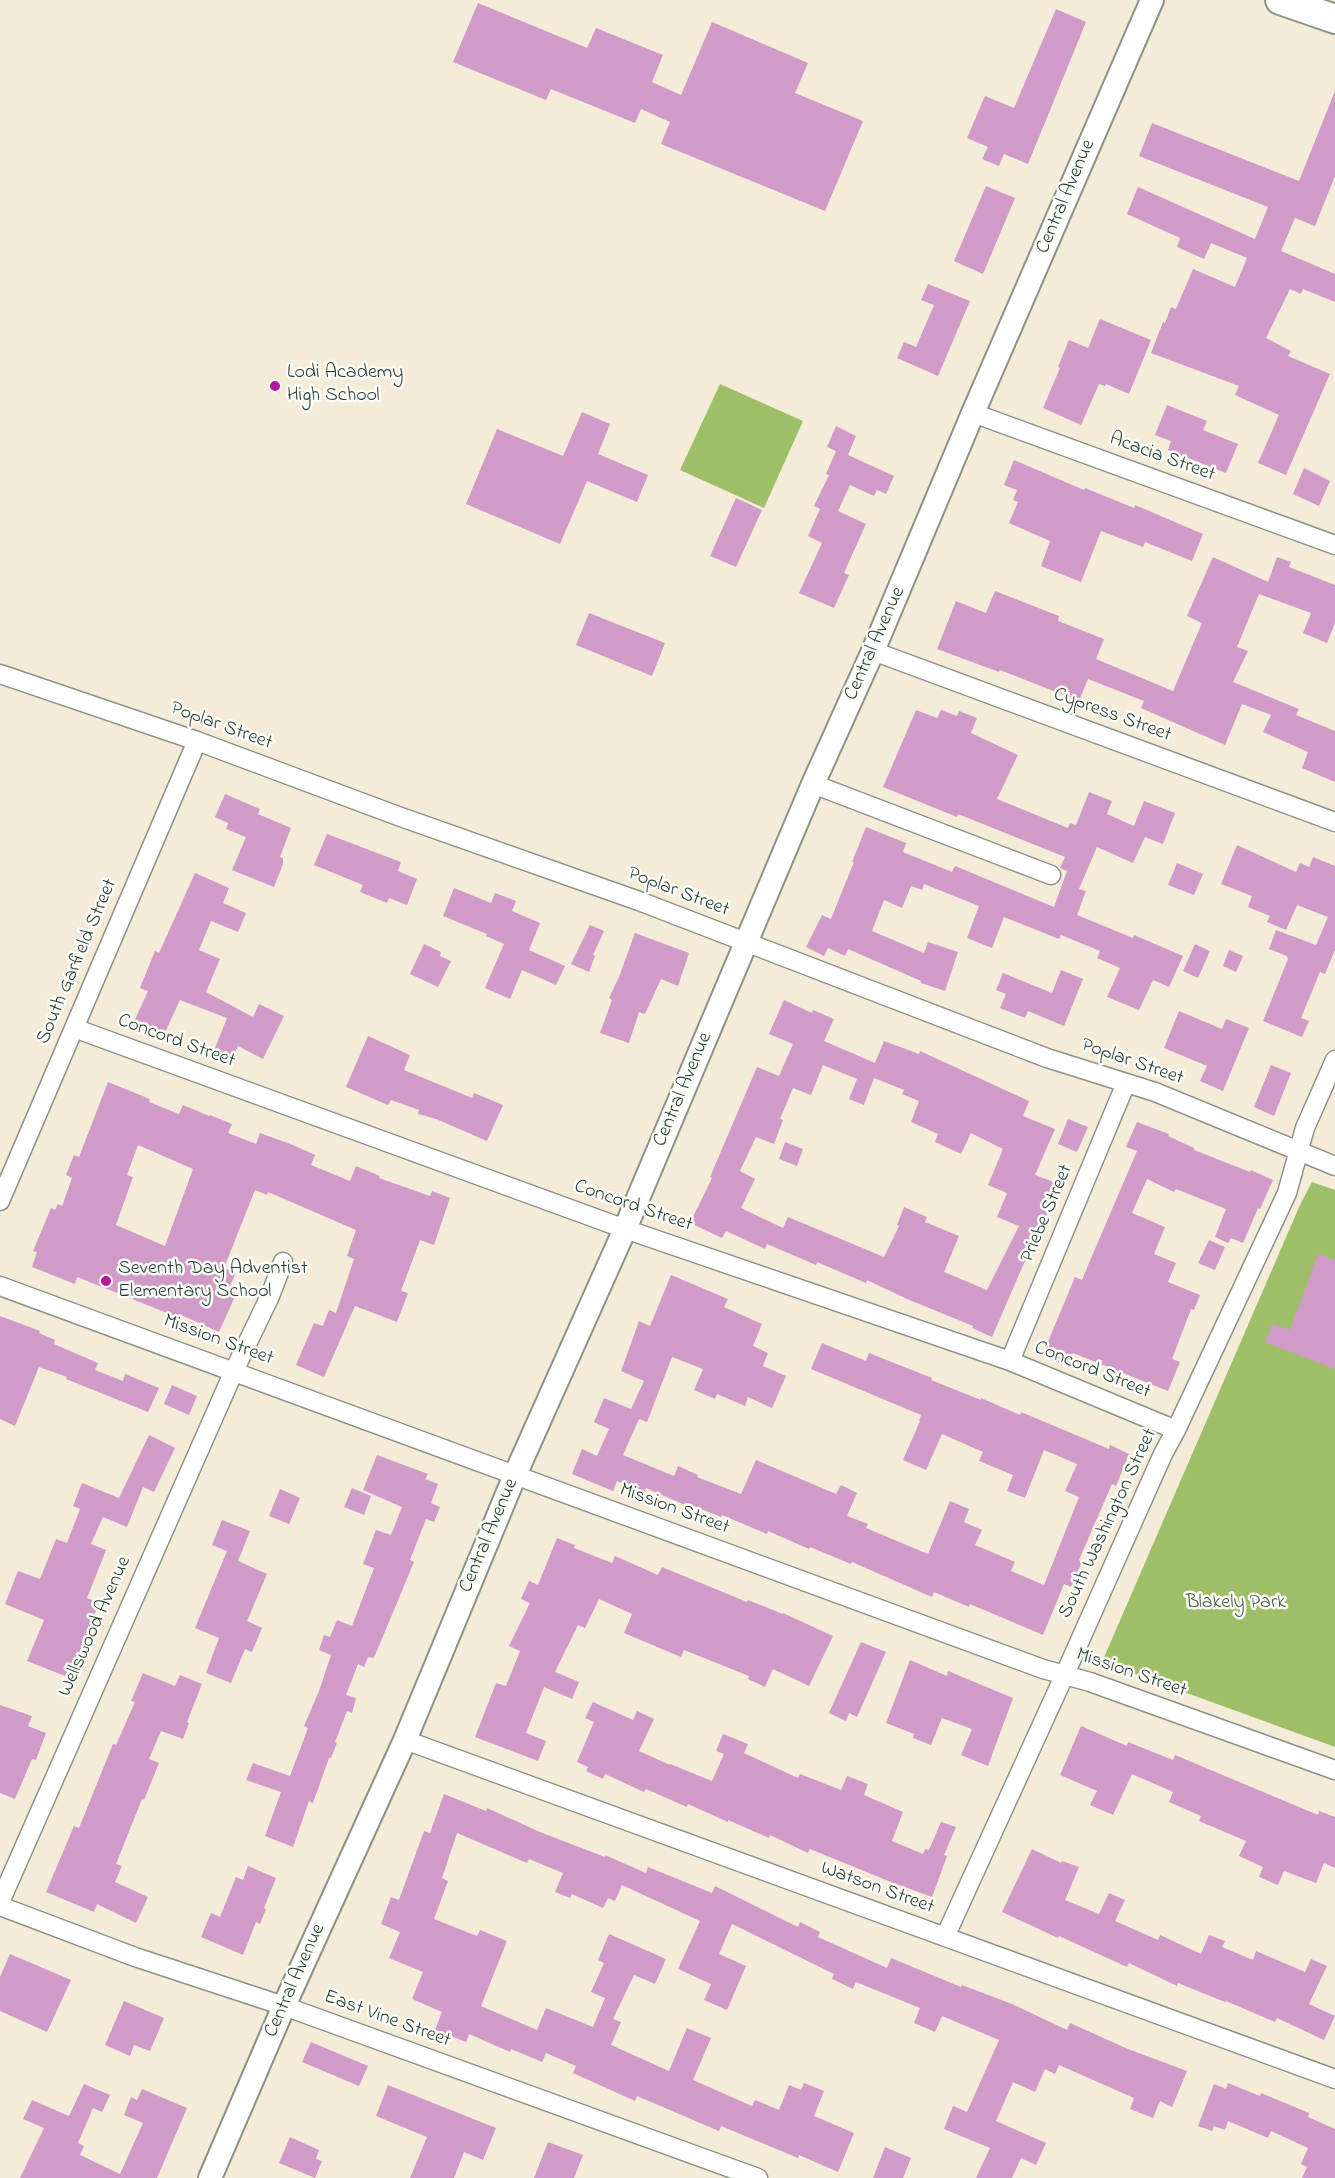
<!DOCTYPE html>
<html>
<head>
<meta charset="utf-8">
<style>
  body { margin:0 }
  canvas { display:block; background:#f4ecd8 }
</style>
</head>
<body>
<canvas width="1335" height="2178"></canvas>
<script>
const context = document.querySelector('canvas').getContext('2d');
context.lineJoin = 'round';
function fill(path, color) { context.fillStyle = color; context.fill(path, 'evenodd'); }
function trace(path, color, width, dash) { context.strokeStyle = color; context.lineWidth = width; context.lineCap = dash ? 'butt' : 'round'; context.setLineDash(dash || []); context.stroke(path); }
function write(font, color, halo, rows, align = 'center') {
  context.font = font + ' "Indie Flower",sans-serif'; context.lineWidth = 5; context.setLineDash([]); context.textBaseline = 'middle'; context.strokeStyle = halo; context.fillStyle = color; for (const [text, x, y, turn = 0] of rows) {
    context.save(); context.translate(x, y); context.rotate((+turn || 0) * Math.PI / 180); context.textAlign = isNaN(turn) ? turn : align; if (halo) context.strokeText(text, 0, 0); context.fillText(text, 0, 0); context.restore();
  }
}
const green = new Path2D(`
  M720,384L803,421L764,508L680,470Z
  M1312,1182L1335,1190V1747L1102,1662L1300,1205Z`);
const building = new Path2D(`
  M478,3L587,48L596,28L663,55L652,82L681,95L712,22L808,63L795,93L863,121L825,211L661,144L670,122L641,109L635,123L551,89L546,100L453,62Z
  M1056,9L1086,22L1028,164L1004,154L999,166L982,159L988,147L967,138L985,96L1014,108Z
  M1335,91V176L1315,226L1295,218L1281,251L1335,274V302L1303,289L1301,294L1290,289L1266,338L1291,351L1288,356L1330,374L1286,475L1258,463L1279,415L1235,395L1239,386L1151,353L1163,322L1165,323L1171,307L1176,309L1193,269L1235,287L1247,258L1211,243L1204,259L1177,247L1180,238L1127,214L1138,187L1255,239L1268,207L1139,156L1152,123L1299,181Z
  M986,186L1015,198L983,274L954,261Z
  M928,284L970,301L938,376L897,358L904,342L916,347L934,305L921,300Z
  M1100,319L1151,340L1129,394L1106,384L1105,386L1099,384L1081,425L1043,408L1060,368L1058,367L1069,340L1088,348Z
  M1167,405L1207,421L1203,430L1238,444L1226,473L1168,450L1171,441L1155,435Z
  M582,412L610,424L598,454L648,475L637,502L587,481L560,544L466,504L497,429L563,456Z
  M836,426L856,436L848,455L894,476L886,494L877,490L874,496L850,485L838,511L866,524L844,573L849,575L834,608L799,593L822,543L808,536L820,509L814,506L829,475L826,474L836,451L827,447Z
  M1014,460L1084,490L1085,488L1134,508L1135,505L1203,534L1192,561L1145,542L1143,547L1101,531L1081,582L1041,566L1050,541L1009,523L1018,502L1013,500L1017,490L1004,485Z
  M1304,468L1330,481L1319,506L1293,494Z
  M736,498L762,510L736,567L710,556Z
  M1213,557L1268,582L1277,557L1291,562L1289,567L1335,585V623L1327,643L1303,633L1311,613L1259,594L1237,647L1248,651L1233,682L1299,709L1296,715L1335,731V782L1302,768L1308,752L1263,732L1271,715L1242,704L1225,745L1141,708L1144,701L1088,679L1079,701L1000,670L999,672L937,649L956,601L986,613L995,591L1059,616L1058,621L1104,639L1096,659L1173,691L1202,623L1187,616Z
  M589,613L665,643L652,676L576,645Z
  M916,710L937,718L941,710L957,716L959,711L977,718L971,733L1018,755L997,799L1068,828L1070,823L1076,825L1089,792L1112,801L1107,814L1134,826L1144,801L1175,813L1163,844L1145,837L1133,863L1097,847L1079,889L1086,891L1077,915L1133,938L1134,935L1183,956L1169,987L1153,980L1139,1010L1107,997L1120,968L1097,958L1100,951L1061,935L1059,939L1004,917L992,948L967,938L979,906L924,884L922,890L911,886L902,908L884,900L872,931L924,953L928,942L958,952L945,991L921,983V981L848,949L845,956L828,948L824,956L806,947L822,915L831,919L854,862H852L866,827L906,843L903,852L952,872L955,866L1054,907L1067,871L1060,868L1065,857L958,814L957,817L883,787Z
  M225,794L260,809L258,814L291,828L280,857L283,858V864L274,887L232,870L246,837L226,829L228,823L215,817Z
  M327,834L401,862L398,871L417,879L407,905L389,898L387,903L360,892L363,885L314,865Z
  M1237,845L1296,872L1300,863L1309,867L1313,857L1335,866V950L1325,974L1320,972L1301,1018L1309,1021L1302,1037L1263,1021L1288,959L1287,956L1269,949L1276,930L1316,945L1328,917L1297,905L1286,930L1267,922L1270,916L1248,907L1252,896L1221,884Z
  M1177,863L1203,874L1194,895L1168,885Z
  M195,873L229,888L223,903L246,913L238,932L211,921L199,950L220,959L206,992L253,1017L259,1004L284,1016L263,1059L238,1046L229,1066L211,1058L227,1018L180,1000L162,1039L132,1026L148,991L140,988L155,951L159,953Z
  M454,888L491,903L495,893L516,901L512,911L540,923L529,950L565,966L556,985L522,970L510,999L485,988L504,944L486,936L487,934L443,916Z
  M590,925L604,931L593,955L595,956L589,972L571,964Z
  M635,933L689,953L678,986L661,979L645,1014L639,1012L629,1043L600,1033L612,1000L609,998L619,977Z
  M424,944L441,952L440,956L451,961L438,987L410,974Z
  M1195,944L1210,951L1198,978L1183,971Z
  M1229,950L1243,956L1236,972L1223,966Z
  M1061,970L1083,979L1064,1026L1028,1011L1025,1018L1000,1008L1006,994L996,990L1003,973L1052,993Z
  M784,1000L812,1013L813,1010L834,1019L824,1041L875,1063L884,1041L919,1054L920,1051L1029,1101L1023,1116L1055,1129L1035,1175L1059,1184L1035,1244L1034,1243L1021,1270L992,1337L972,1328L973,1326L907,1299L867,1280L866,1283L817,1262L816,1265L767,1244L765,1249L726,1231L722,1238L690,1223L712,1178L710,1177L757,1067L779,1076L793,1044L769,1034ZM823,1065L857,1079L849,1099L864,1105L874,1078L904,1090L902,1094L919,1101L911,1122L938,1134L935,1142L961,1154L971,1133L1003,1149L988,1185L1007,1193L997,1217L1019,1226L987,1290L944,1272L959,1236L925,1222L927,1217L904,1207L897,1225L899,1226L884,1257L788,1217L783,1228L741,1208L755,1179L740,1171L756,1137L774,1144L783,1120L780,1119L793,1088L811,1095Z
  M1179,1011L1222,1029L1226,1019L1249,1028L1223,1091L1200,1081L1207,1066L1164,1048Z
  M368,1036L410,1055L404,1070L472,1098L474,1093L503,1105L487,1141L436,1119L418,1114L419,1110L391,1100L388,1105L346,1087Z
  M1271,1065L1291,1073L1274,1116L1254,1107Z
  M108,1082L150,1099L149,1102L179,1114L183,1105L209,1116L210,1115L232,1124L228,1133L256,1144L260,1133L293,1145L315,1155L311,1165L350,1181L356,1166L380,1176L379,1178L430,1196L432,1191L450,1198L434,1245L420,1240L401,1291L408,1293L397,1322L355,1306L324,1377L296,1365L314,1323L323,1326L329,1310L336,1313L354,1259L347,1256L356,1230L268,1192L267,1195L255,1190L224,1268L236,1273L229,1288L237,1292L219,1332L179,1314L177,1317L77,1277L75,1284L32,1267L37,1252L33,1251L41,1232L51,1208L55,1210L58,1204L62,1206L72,1178L66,1175L74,1155L79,1157ZM138,1145L193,1169L165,1246L116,1225L133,1177L127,1175Z
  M1068,1119L1088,1127L1077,1152L1058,1144Z
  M1137,1122L1169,1134L1168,1136L1194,1148V1150L1250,1172L1251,1170L1273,1180L1260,1209L1258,1208L1243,1243L1231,1238L1228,1243L1215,1237L1226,1209L1176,1189L1174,1192L1147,1179L1132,1213L1165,1227L1154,1254L1176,1263L1168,1282L1200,1295L1194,1310L1191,1309L1172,1359L1180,1362L1168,1391L1073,1353L1067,1366L1042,1356L1075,1277L1082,1280L1089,1263L1137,1151L1126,1147Z
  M785,1142L803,1149L797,1166L779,1159Z
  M1209,1240L1225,1247L1215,1270L1198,1263Z
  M1318,1254L1335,1260V1369L1265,1342L1272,1324L1290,1330Z
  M671,1275L728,1299L724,1307L762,1324L753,1346L768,1353L763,1366L786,1376L772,1408L748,1397L745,1406L717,1394L715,1399L694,1390L703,1369L672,1357L647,1422L639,1419L623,1455L674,1476L678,1466L698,1475L697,1477L741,1494L756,1460L836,1494L841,1485L857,1493L847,1516L868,1524L866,1528L928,1554L950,1501L969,1509L964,1522L982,1530L975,1545L1015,1562L1011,1571L1044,1585L1079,1497L1065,1491L1077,1464L1044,1450L1025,1498L1007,1491L1013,1475L979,1461L983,1452L942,1434L926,1470L903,1460L920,1421H919L921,1415L811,1369L822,1343L866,1361L869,1353L932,1378L931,1380L981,1400V1398L1020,1415L1021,1412L1109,1449L1110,1445L1129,1454L1116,1486L1112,1484L1079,1560L1082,1562L1071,1587L1064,1584L1043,1635L970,1604L969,1607L934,1592L932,1597L852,1562L851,1564L810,1547L809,1549L768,1531L767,1534L722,1515L721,1517L686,1503L685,1505L646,1488L644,1492L617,1481L613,1491L572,1474L582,1449L597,1456L609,1429L594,1422L604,1398L631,1409L644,1381L621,1371L639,1321L650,1326Z
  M0,1316L40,1331L39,1333L55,1340L54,1344L98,1363L95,1370L123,1381L125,1374L159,1388L148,1412L66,1379L67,1377L39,1367L15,1426L0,1419Z
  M172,1385L197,1396L189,1415L164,1404Z
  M149,1435L175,1448L154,1492L143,1487L127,1527L103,1517L91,1544L106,1550L87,1598L99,1603L70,1678L27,1661L44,1620L5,1604L18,1571L40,1579L56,1539L67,1543L80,1509L73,1506L82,1483L119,1498Z
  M377,1455L428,1474L425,1479L438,1484L431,1503L440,1507L434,1522L426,1519L410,1560L414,1562L376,1653L373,1658L368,1657L364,1667L358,1664L346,1695L356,1698L352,1713L347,1711L335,1742L337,1743L331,1758H329L313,1803L309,1801L293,1847L265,1836L281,1792L246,1780L253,1763L290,1776L308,1728L304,1726L319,1691L331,1655L319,1650L324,1635L330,1637L337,1620L352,1626L374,1568L363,1564L376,1530L391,1535L402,1507L363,1490Z
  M352,1488L371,1496L364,1515L344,1507Z
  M280,1489L300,1498L289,1524L269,1516Z
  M222,1520L250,1531L238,1561L267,1574L247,1621L262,1628L252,1652L245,1649L231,1683L206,1673L219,1638L195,1628L227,1551L212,1545Z
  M557,1538L575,1545L574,1548L612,1563L615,1556L658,1575L662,1567L747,1602L748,1600L783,1614V1613L833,1636L809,1686L773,1669L765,1687L748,1679L749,1676L684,1650L681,1657L624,1633L632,1614L599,1599L585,1628L578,1625L555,1672L579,1682L572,1699L544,1687L526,1733L546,1741L538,1761L475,1737L496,1683L506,1686L520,1651L509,1646L530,1603L521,1599L529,1581L538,1585Z
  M861,1642L886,1652L857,1717L849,1713L846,1721L829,1713Z
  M910,1660L947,1676L948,1671L1013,1698L988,1766L961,1755L972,1729L942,1718L931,1745L913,1738L914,1734L886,1723Z
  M143,1673L175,1686L180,1675L202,1684L187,1722L189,1723L183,1739L161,1731L149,1759L159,1763L144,1800L142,1799L116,1864L122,1866L115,1882L148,1897L136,1923L97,1904L94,1912L46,1892L74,1826L79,1828L113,1744L116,1745L135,1702L131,1701Z
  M593,1702L633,1720L637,1711L654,1719L639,1751L670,1765V1764L712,1781L724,1754L716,1751L723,1734L748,1744L744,1753L798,1778L800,1774L841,1790L847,1776L868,1784L864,1795L903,1812L892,1841L923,1854L925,1849L929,1850L941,1822L956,1827L944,1855L947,1856L932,1897L891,1882L810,1849L808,1853L770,1835L769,1838L728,1820V1822L688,1804L687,1807L646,1789L644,1792L605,1774L603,1779L586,1771L588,1767L577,1762L594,1722L585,1718Z
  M0,1705L32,1716L28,1726L46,1733L36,1760L32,1759L15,1799L0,1793Z
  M1081,1726L1127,1746L1128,1742L1173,1760L1175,1755L1318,1815L1319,1811L1335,1817V1868L1324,1863L1316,1883L1284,1871L1278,1885L1259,1877L1263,1867L1239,1856L1246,1841L1199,1821L1201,1816L1169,1802L1173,1792L1132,1774L1113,1815L1090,1805L1097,1791L1060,1775Z
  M444,1794L486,1811L487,1808L540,1832L605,1857V1855L646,1873L648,1867L712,1893L715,1886L798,1927L800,1922L820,1932L818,1937L887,1968L891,1958L961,1987L962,1985L1012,2004L1067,2030L1070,2023L1128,2049L1187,2071L1172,2107L1160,2101L1153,2118L1130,2109L1134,2098L1059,2065L1055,2074L1045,2069L1035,2092L1013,2082L996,2121L1046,2143L1036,2165L1021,2158L1012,2178H976L990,2148L944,2129L953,2106L967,2112L999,2040L942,2016L935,2032L914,2023L920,2008L856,1982L853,1989L832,1979L834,1974L732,1924L719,1954L746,1966L727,2010L704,2000L711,1984L678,1969L700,1921L622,1885L615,1901L608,1898L603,1908L572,1894L570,1898L555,1892L563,1873L529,1859L527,1863L457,1833L442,1878L448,1881L434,1919L477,1936L480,1930L507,1941L481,2006L537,2030L546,2008L593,2027L605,1998L591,1992L604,1963L598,1960L609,1934L666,1959L655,1984L634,1975L613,2019L621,2022L611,2045L669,2071L687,2028L711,2038L693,2080L752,2106L755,2100L779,2110L789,2085L801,2090L804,2083L824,2091L814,2116L854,2133L838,2172L799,2155L798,2158L721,2126L719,2131L637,2096L635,2101L573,2073L576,2066L546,2053L542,2062L511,2049L510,2052L469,2034L466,2042L435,2030L442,2012L412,1999L423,1972L389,1958L400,1932L381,1924L391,1897L399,1900L424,1831L430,1833Z
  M1032,1849L1061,1863L1062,1861L1079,1867L1065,1900L1099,1914L1109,1893L1125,1900L1115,1921L1158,1940L1160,1935L1201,1954L1209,1935L1225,1941L1222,1947L1253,1960L1256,1951L1305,1972L1311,1959L1327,1966L1309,2004L1335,2016L1324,2040L1277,2018L1275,2022L1226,2001L1225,2002L1178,1983L1177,1986L1129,1963L1127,1967L1059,1936L1058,1938L1002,1912Z
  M248,1866L276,1878L264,1908L266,1909L260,1924L256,1922L243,1955L201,1937L211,1913L220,1917L236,1877L243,1880Z
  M10,1954L71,1980L47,2032L0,2011V1977Z
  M124,2001L164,2018L150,2051L134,2045L130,2056L105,2045Z
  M311,2042L368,2066L359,2086L302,2062Z
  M1228,2083L1260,2096L1261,2093L1309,2113L1308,2117L1335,2129V2178H1302L1307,2167L1301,2164L1308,2148L1271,2131L1268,2138L1228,2121L1225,2130L1214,2126L1212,2131L1198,2126L1214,2084L1226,2089Z
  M84,2084L110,2095L102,2112L93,2108L78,2143L84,2146L80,2155L120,2174L143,2123L124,2115L131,2097L137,2100L142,2089L187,2108L157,2178H20L44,2128L23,2119L32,2100L69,2116Z
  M388,2085L496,2128L483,2160L464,2152L454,2178H410L427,2137L376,2116Z
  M290,2137L319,2150L316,2159L322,2161L315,2178L279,2163Z
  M548,2142L583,2155L574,2178H534Z
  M885,2147L911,2158L903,2178H873Z`);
const minor = new Path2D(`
  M973,413L1335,545
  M873,651L1335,822
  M0,674L197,741L398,816L639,901L1047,1058L1155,1092L1335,1166
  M813,784L1051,875
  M74,1028L625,1229L1010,1361L1176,1430
  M0,1201L197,741
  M0,1286L1043,1669L1090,1682L1335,1770
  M1010,1361L1126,1083
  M405,1740L1335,2079
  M0,1902L234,1371L270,1296L283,1262
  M0,1906L135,1957L284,2006L758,2178
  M945,1937L1065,1674L1163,1454L1176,1430L1287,1193L1305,1128L1335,1060`);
const tertiary = new Path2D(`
  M210,2178L284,2006L405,1740L515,1475L625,1229L813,784L873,651L973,413L1152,0`);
const primary = new Path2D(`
  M1280,0L1335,19`);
const markers = [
  [275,386,6,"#b5179e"],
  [106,1281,6,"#b5179e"]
];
const streetNames = [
  ["Central Avenue",1067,197,-67],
  ["Acacia Street",1162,458,20],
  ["Central Avenue",876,644,-66],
  ["Cypress Street",1112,716,20],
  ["Poplar Street",221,727,20],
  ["Poplar Street",678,893,21],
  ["South Garfield Street",78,962,-67],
  ["Concord Street",176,1042,20],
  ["Poplar Street",1132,1063,19],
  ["Central Avenue",684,1090,-67],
  ["Concord Street",633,1207,19],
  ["Priebe Street",1048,1214,-67],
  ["Mission Street",218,1341,20],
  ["Concord Street",1092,1371,22],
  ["Mission Street",674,1510,20],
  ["South Washington Street",1109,1524,-65],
  ["Central Avenue",490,1536,-67],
  ["Wellswood Avenue",96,1627,-66],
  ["Mission Street",1131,1674,19],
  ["Watson Street",877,1889,20],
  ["Central Avenue",296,1981,-66],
  ["East Vine Street",387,2020,20]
];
const poiNames = [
  ["Lodi Academy",287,374],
  ["High School",287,397],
  ["Seventh Day Adventist",118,1270],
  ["Elementary School",118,1293]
];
const parkNames = [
  ["Blakely Park",1236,1604]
];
fill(green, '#9ebf68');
fill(building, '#d09ac9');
trace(minor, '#8a9486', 21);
trace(tertiary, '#8a9486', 26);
trace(primary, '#8a9486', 32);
trace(minor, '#fff', 18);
trace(tertiary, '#fff', 22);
trace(primary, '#fff', 28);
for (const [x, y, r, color] of markers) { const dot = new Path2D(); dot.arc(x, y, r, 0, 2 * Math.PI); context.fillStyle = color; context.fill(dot); trace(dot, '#fdfcf7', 2); }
write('20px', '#1f3d34', '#fdfcf7', streetNames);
write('20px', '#1f3d34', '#fdfcf7', poiNames, 'left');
write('20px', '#3f5e41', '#fdfcf7', parkNames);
</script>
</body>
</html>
